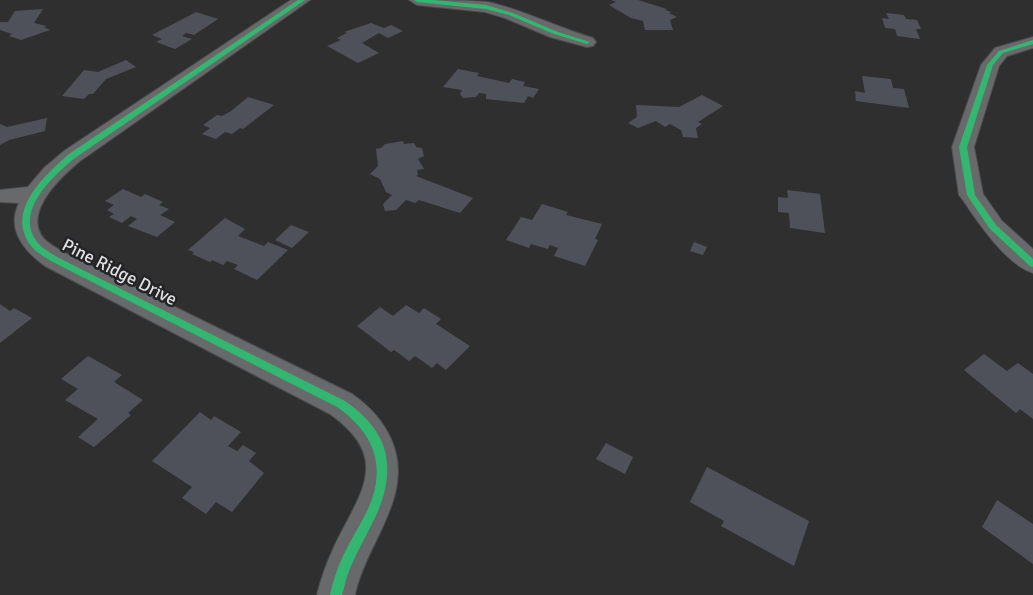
<!DOCTYPE html>
<html>
<head>
<meta charset="utf-8">
<style>
  body { margin:0 }
  canvas { display:block; background:#2f2f30 }
</style>
</head>
<body>
<canvas width="1033" height="595"></canvas>
<script>
const context = document.querySelector('canvas').getContext('2d');
context.lineJoin = 'round';
function fill(path, color) { context.fillStyle = color; context.fill(path, 'evenodd'); }
function trace(path, color, width, dash) { context.strokeStyle = color; context.lineWidth = width; context.lineCap = dash ? 'butt' : 'round'; context.setLineDash(dash || []); context.stroke(path); }
function write(font, color, halo, rows, align = 'center') {
  context.font = font + ' Signika,sans-serif'; context.lineWidth = 5; context.setLineDash([]); context.textBaseline = 'middle'; context.strokeStyle = halo; context.fillStyle = color; for (const [text, x, y, turn = 0] of rows) {
    context.save(); context.translate(x, y); context.rotate((+turn || 0) * Math.PI / 180); context.textAlign = isNaN(turn) ? turn : align; if (halo) context.strokeText(text, 0, 0); context.fillText(text, 0, 0); context.restore();
  }
}
const building = new Path2D(`
  M611,0H638L667,9L665,10L671,12L669,13L677,17L670,20L673,30H645L643,21L631,18L609,5L616,2Z
  M43,9L34,23L47,26L44,27L50,30L21,40L9,36L12,34L0,30V22H8L15,11Z
  M196,12L218,19L194,35L186,33L182,36L192,39L175,49L156,42L162,39L152,35Z
  M886,13L904,15L906,19L917,20L921,29H916L920,39L897,36L895,29L885,28L882,18L889,19Z
  M371,23L384,28L391,25L403,31L388,38L379,33L362,43L379,53L358,63L327,46L341,40L337,38L347,33L344,32Z
  M126,60L136,67L106,79L93,94H89L84,99L62,96L84,70L98,72Z
  M458,69L479,73L477,76L509,83L512,79L525,82L523,86L539,89L533,98L528,96L524,103L486,99V94L479,93L476,97L463,98L460,94L462,90L443,87Z
  M862,76L891,79L893,88L904,89L909,108L856,101L855,91L865,93Z
  M702,95L723,106L698,122L702,124L696,128L698,138L683,137L681,130L670,124L665,127L656,121L638,128L628,123L637,117L636,105L679,107Z
  M248,97L274,105L243,129L240,128L232,134L225,132L216,139L202,134L210,128L203,125L217,115L222,116L231,111Z
  M47,118L45,131L9,140L0,145V124L7,127Z
  M403,141L404,144L414,143L416,147L422,148L424,156L418,159L424,169L417,170L418,175L416,176L473,198L460,213L419,200L415,203L406,200L396,210L385,211L383,204L392,195L386,192L380,179L370,174L378,166L376,149L381,148L385,144Z
  M123,189L141,197L145,194L163,202L159,205L169,209L160,215L175,222L157,237L128,226L137,219L131,216L122,223L109,217L114,214L107,210L114,205L105,201Z
  M787,190L820,194L825,233L790,228L789,213L778,212V197L788,198Z
  M542,204L568,212L566,215L602,224L595,239L598,240L585,266L554,256L558,248L550,245L548,249L531,244L529,248L506,240L521,217L532,220Z
  M225,218L245,229L238,236L264,246L268,242L288,250L257,280L234,269L238,265L227,261L223,265L212,260L210,262L192,254L194,252L188,250Z
  M291,225L309,232L292,248L275,240Z
  M694,242L707,247L703,255L690,251Z
  M0,304L10,311L14,308L32,318L0,343Z
  M406,305L419,313L424,308L441,319L436,324L470,346L446,370L437,363L432,368L415,356L409,361L394,350L391,352L357,326L380,307L393,316Z
  M984,354L1007,371L1018,363L1033,374V419L1020,409L1016,413L964,370Z
  M88,356L122,375L114,382L143,400L128,413L131,415L94,447L78,437L98,419L65,400L78,389L61,379Z
  M200,412L211,420L214,416L241,432L228,446L237,451L243,445L256,453L249,461L264,473L232,512L216,502L206,514L182,498L192,487L152,461Z
  M606,443L633,457L625,474L596,459Z
  M707,467L809,521L794,566L721,526L724,521L690,502Z
  M997,500L1033,524V564L982,527Z`);
const minor = new Path2D(`
  M291,0H310L80,161C62,176 22,212 44,239C49,244 57,248 63,252L352,394C369,406 382,419 391,439C416,496 366,542 355,595H317C321,578 327,562 334,547C360,493 393,459 330,414L45,266C24,251 6,229 19,203L0,202V190L28,187L44,168L64,151Z
  M409,0C435,0 462,0 488,2C524,10 558,28 593,38L596,42L593,46L587,47L550,37L505,18L485,12L417,5Z
  M1033,37V48L1007,56L999,66L974,147L983,194L1002,221L1033,249V273C1007,265 978,223 963,200L959,195L952,147L981,65L995,48Z`);
const cycleway = new Path2D(`
  M298,0H305L75,158C53,176 13,212 38,243C43,249 51,253 57,257L345,401C364,414 381,431 386,455C393,498 368,527 352,564C347,574 345,584 342,595H330C333,581 337,569 343,556C351,539 361,524 369,507C387,465 373,432 337,407L51,261C45,257 37,253 32,247C4,212 44,176 69,154Z
  M414,0H433L486,5L513,13L558,32L590,42L587,44L554,34L509,15L486,9L417,2Z
  M1033,40V44L1003,53L993,65L967,147L975,195L996,225L1033,259V267L1030,266L990,229L967,195L959,147L987,65L999,51Z`);
const streetNames = [
  ["Pine Ridge Drive",119,273,27]
];
fill(building, '#4f515a');
trace(minor, '#4c4c4d', 2);
fill(minor, '#68696a');
fill(cycleway, '#33b770');
write('18px', '#dfdfe1', '#242427', streetNames);
</script>
</body>
</html>
